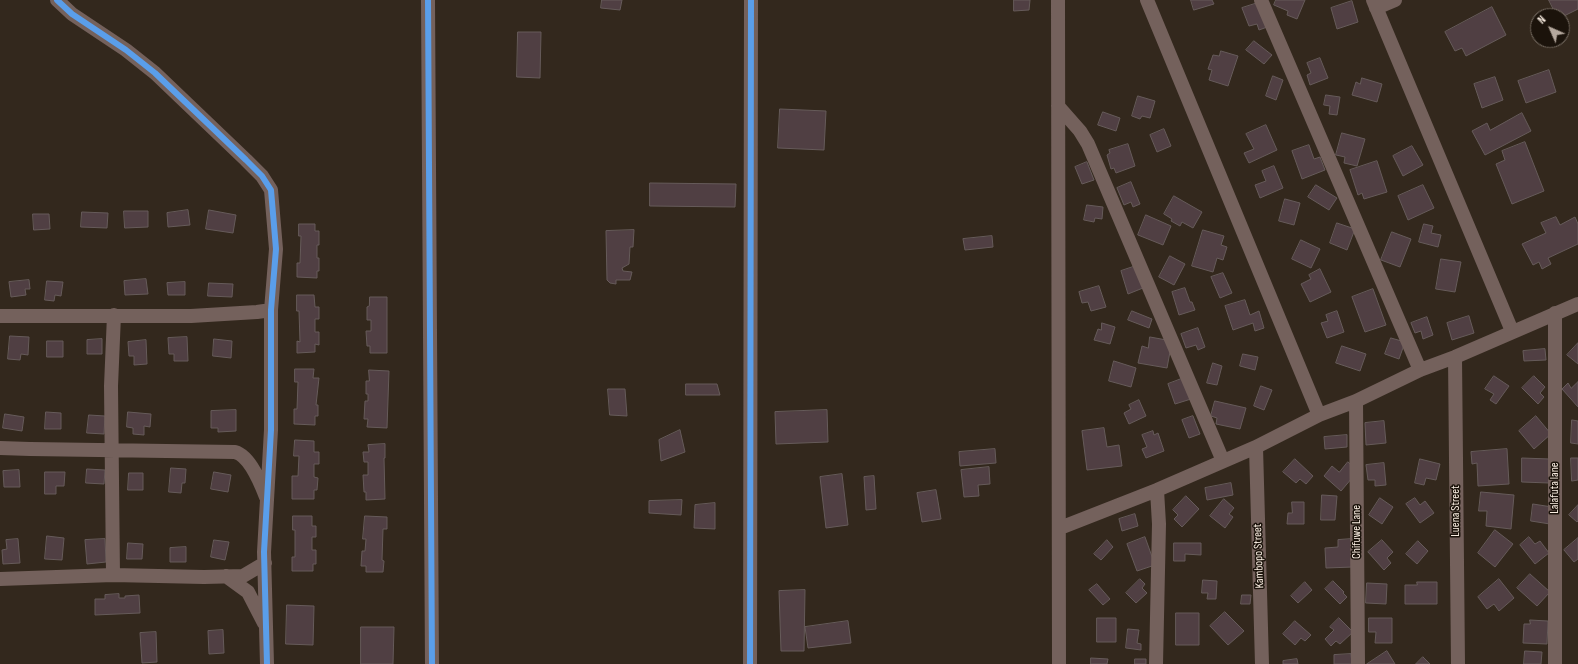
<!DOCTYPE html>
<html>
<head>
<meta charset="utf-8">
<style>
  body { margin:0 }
  #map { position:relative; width:1578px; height:664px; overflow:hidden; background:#33281d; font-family:"Sofia Sans Condensed",sans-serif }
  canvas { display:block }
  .north { position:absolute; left:1530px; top:8px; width:40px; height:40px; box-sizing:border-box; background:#1b130b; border:1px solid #756b61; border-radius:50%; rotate:315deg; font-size:11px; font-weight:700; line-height:16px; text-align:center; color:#fbefe3 }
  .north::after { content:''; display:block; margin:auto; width:14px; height:18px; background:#b5a99e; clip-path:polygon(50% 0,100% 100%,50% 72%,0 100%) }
</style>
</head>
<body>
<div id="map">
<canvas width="1578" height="664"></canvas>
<div class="north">N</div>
</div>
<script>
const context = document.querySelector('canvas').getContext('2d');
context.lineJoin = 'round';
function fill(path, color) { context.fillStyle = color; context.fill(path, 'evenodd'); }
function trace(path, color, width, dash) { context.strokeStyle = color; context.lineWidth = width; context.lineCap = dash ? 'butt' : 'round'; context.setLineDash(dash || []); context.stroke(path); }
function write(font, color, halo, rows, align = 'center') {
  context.font = font + ' "Sofia Sans Condensed",sans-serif'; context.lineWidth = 3; context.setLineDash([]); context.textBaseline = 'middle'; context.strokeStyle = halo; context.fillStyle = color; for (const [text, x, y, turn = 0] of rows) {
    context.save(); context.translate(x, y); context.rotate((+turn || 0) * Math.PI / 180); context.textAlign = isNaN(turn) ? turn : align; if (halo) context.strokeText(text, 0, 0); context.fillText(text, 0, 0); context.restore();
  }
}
const building = new Path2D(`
  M602,0H622L620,10L601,8Z
  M1014,0H1030L1029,10L1014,11Z
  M1191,0H1212L1214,4L1194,10Z
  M1276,0H1305L1297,19L1287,15L1288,11L1274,5Z
  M1549,0H1578V9L1562,17V16H1557Z
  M1352,1L1358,22L1337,29L1331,8Z
  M1261,2L1270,26L1259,30L1257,24L1249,26L1242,8Z
  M1492,7L1506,35L1466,56L1462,48L1455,51L1445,32Z
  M518,32H541L540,78L517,77Z
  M1254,41L1272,55L1264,64L1246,50Z
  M1221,51L1238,56L1228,86L1209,80L1212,70L1208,69L1213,55L1219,56Z
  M1320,58L1328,78L1310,85L1307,75L1311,73L1307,63Z
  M1549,70L1556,92L1526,103L1518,81Z
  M1273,76L1283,80L1276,100L1266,96Z
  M1495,77L1503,100L1482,108L1474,84Z
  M1362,78L1382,84L1377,102L1352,95L1356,82L1360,84Z
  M1326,95L1340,97L1337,115L1329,114L1330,106L1324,105Z
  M1138,96L1155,101L1150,118L1142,116L1140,119L1132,116Z
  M780,109L826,111L824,150L778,148Z
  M1103,112L1120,118L1116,131L1098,125Z
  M1522,113L1531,131L1485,155L1472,131L1487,123L1490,130Z
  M1266,125L1277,150L1249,163L1244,153L1254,149L1246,134Z
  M1164,129L1171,146L1157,152L1150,135Z
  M1342,133L1365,139L1357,166L1344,163L1345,157L1336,155Z
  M1525,142L1544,191L1512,204L1496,164L1505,160L1502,151Z
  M1128,144L1135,166L1116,173L1114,168L1111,169L1107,155L1110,153L1109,150Z
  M1309,145L1314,159L1320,157L1325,170L1302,179L1292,151Z
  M1412,146L1423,165L1403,176L1393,156Z
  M1377,161L1387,192L1364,199L1362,193L1358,195L1350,170Z
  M1087,162L1094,180L1082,184L1075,167Z
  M1274,166L1283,188L1260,198L1255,185L1266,181L1262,171Z
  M1131,182L1140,204L1133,207L1131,202L1124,205L1117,188Z
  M650,183L736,184L735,207L650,206Z
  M1316,185L1337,198L1329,210L1308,197Z
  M1423,185L1434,208L1408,220L1398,196Z
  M1174,196L1202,212L1193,228L1182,222L1180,226L1171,221L1172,219L1164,214Z
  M1285,199L1300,203L1294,225L1279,221Z
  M1087,205L1103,207L1102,219L1095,218L1094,222L1084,220Z
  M188,210L190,225L168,227L167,213Z
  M209,210L236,215L233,233L206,229Z
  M124,211H148V227L125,228Z
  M82,212L108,213L107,228L81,227Z
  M33,214H49L50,229L34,230Z
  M1146,215L1171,226L1163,245L1138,235Z
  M1556,217L1560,225L1575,217L1578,224V244L1548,258L1551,264L1542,269L1539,262L1533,265L1522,244L1546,233L1541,223Z
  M1337,223L1355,229L1347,250L1330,243Z
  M299,224H315V231H319V245H317V258H319V271H317V278L297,277V263H300L301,236H299Z
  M1424,224L1433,226L1431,233L1441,235L1438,247L1419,242Z
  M634,230L633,247H630L629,264L622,268L623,271L632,272L630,280H616V284L610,283L607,280L606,231Z
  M1203,230L1224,236L1221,245L1227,247L1223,260L1217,258L1213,272L1192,266Z
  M1392,232L1411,239L1400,267L1381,260Z
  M992,236L993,247L965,250L963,239Z
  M1301,240L1320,249L1311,268L1292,259Z
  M1170,256L1185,264L1174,285L1159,277Z
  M1441,259L1461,262L1455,292L1436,289Z
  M1136,266L1143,288L1128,294L1121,271Z
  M1320,269L1331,292L1310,302L1301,284L1311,279L1309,275Z
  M1223,273L1232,293L1220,298L1211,277Z
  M146,279L148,294L125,295L124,281Z
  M29,280L30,289H25L26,295L11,297L9,282Z
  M47,281L63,282L61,296L55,295L54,301L45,300Z
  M185,282V295H168L167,283Z
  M209,283L233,284L232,297L208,296Z
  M1099,286L1106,307L1091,311L1088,302L1082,303L1079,292Z
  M1185,288L1190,302H1192L1195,310L1179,315L1172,292Z
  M1373,289L1386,325L1365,332L1352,297Z
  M297,295H314L315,307H319V319H315V332H319V345L315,344V352L297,353V341L300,342L299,311H297Z
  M370,297H387V353H370V346H367L366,331H371V320H367V307L369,306Z
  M1245,300L1250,315L1259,311L1264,328L1255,331L1253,323L1233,330L1225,306Z
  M1132,311L1152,319L1149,328L1128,320Z
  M1337,311L1344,332L1327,338L1321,323L1328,321L1326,315Z
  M1469,316L1474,333L1452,340L1447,323Z
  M1427,317L1433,335L1423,339L1421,331L1415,333L1411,323Z
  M1102,323L1115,327L1110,344L1094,340L1098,329L1101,330Z
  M1198,328L1205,347L1198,350L1196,345L1186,348L1181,334Z
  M10,336L29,337L28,355L21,354L20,360L8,359Z
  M187,337L188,361H174V354H169L168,338Z
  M1150,337L1172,341L1167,368L1138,363L1142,346L1148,348Z
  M1391,338L1405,342L1399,359L1385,354Z
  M102,339V354H87V340Z
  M214,339L232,341L231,358L213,356Z
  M146,340L147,364L134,365V356H129L128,342Z
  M47,341H63V357H47Z
  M1578,343V364L1567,355Z
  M1342,346L1366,354L1360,371L1336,363Z
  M1545,349L1546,360L1524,361L1523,351Z
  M1243,354L1258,357L1255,370L1240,366Z
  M1114,361L1136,368L1131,387L1109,381Z
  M1213,363L1222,366L1217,385L1207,383Z
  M295,369H314L313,378H319L316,405H318V416H315V425L294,424V409H297L298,382H295Z
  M369,370L389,371L387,428L367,427L368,419H364L365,401H368V394H366V381H369Z
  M1494,376L1509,386L1496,404L1490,400L1494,394L1485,389Z
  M1534,376L1545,387L1540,393L1544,397L1538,404L1522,388Z
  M1184,378L1191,399L1175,404L1168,384Z
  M1578,382V407L1562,389L1568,383L1571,388Z
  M686,384H717L720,395H686Z
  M1261,386L1272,390L1264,410L1254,406Z
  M608,389H625L627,416L610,415Z
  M1139,400L1146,416L1129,424L1124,413L1131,409L1129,405Z
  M1215,401L1246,408L1240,429L1216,424L1217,418L1211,416Z
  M236,410V431L218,432V428H211V411Z
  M827,410L828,442L776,444L775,412Z
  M46,412L61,413V429H45Z
  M128,412L151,414L150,427L144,426V435L133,434V428L127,427Z
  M5,414L24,417L22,431L3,428Z
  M89,415L105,416L104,434L87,433Z
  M1193,416L1200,434L1189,438L1182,420Z
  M1536,416L1551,434L1534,449L1519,431Z
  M1572,420L1578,421V444L1571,443Z
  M1384,421L1386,443L1366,445L1365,423Z
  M1104,428L1107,447L1119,445L1122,466L1087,470L1082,431Z
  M680,430L685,452L661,461L659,440Z
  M1153,431L1154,435L1158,433L1164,451L1146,458L1142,449L1147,447L1142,435Z
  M1347,435V447L1325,449L1324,437Z
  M295,440L314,441V452H319V464H314V477L318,478L317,490H314V499H292V476H298L299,456H294Z
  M385,444V458H384L385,499L366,500V492H364L363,475H368V462H364L363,452H369L368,445Z
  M995,449L996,463L960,466L959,452Z
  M1507,449L1509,484L1478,486L1477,463L1472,464L1471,452Z
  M1522,458L1550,459L1549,483L1522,482Z
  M1571,458H1578V480L1572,481Z
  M1295,459L1313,476L1306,484L1300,479L1296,483L1283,472Z
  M1420,459L1440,464L1436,480L1426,478L1424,485L1415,483Z
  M1348,462L1358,471L1341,491L1324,476L1332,466L1339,472Z
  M1384,463L1386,485L1375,486V480H1368L1366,465Z
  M989,467L990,484L978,485L979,496L964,497L961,470Z
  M171,468L186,469L185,483H182L181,493L169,492Z
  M87,469L105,470L104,484L86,483Z
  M19,470L20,487H4L3,471Z
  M45,472H65L64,486H56V494H45Z
  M214,472L231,475L228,492L211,489Z
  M129,473H143V490H128Z
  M842,474L848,525L826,528L820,477Z
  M874,476L876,509L866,510L864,477Z
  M1231,483L1233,495L1207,500L1205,488Z
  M936,490L941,519L922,522L917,493Z
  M1481,492L1514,495L1511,529L1486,526L1487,511H1479Z
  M1322,495L1337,496L1335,520H1321Z
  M1186,496L1199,509L1182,527L1174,519L1178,515L1173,510Z
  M1380,498L1393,507L1382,524L1369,515Z
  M1415,498L1420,505L1425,501L1434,513L1420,523L1406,504Z
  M1224,499L1234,508L1229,514L1233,517L1225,528L1210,516Z
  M682,500L681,515L649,513V501Z
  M1292,502H1304V524H1287L1288,513H1292Z
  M715,503V529L694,528L695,505Z
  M1533,504L1552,507L1550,524L1531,521Z
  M1578,505V521L1577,522L1569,515Z
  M1135,514L1138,526L1122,531L1119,519Z
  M293,516H312V526H316V537H312V550H316V564H313V571H292V557H295V530H293Z
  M365,516L387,517V529H383L382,560L384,561L383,572H366V566H361L362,551H365L366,539H363Z
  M1495,530L1513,544L1495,567L1478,553Z
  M47,536L64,538L62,560L45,559Z
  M1145,537L1155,565L1137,571L1127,544Z
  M1529,537L1535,544L1540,541L1549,553L1535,564L1520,545Z
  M1578,538V559L1574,562L1564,550Z
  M18,539L20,563L3,564L2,550L7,549L6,540Z
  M105,539L106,562L87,564L85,540Z
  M1352,539L1353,567L1326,568L1325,548L1338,547V540Z
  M214,540L229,542L225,560L211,557Z
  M1107,540L1113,547L1101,560L1094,554Z
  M1382,540L1393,552L1387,558L1391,563L1384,570L1368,552Z
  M1418,541L1428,551L1417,564L1406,554Z
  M128,543L143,544L142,559H127Z
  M1174,543H1201V555L1185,554V561H1174Z
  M186,547V562H170V548Z
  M1530,574L1550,592L1537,606L1517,588Z
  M1140,579L1145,584L1142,588L1147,593L1136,603L1126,593Z
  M1499,579L1514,598L1499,611L1494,604L1487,609L1478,597Z
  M1203,580L1217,581L1216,599H1207L1208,593H1202Z
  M1333,581L1344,592L1343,593L1347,597L1340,604L1325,589Z
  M1305,582L1312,590L1298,603L1291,596Z
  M1417,582H1437V604H1405V585H1417Z
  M1367,583L1387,584L1386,604L1366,603Z
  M1097,584L1110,599L1103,605L1089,590Z
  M805,590L804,651H781L779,591Z
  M119,594V598H125V596L139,595L140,613L95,615V599H105V595Z
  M1242,595H1251L1250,604H1241Z
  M287,605L314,606L313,645L286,644Z
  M1225,612L1244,631L1228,645L1210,626Z
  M1176,613H1199V645H1176Z
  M1097,618H1116V642H1097Z
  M1339,618L1353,632L1340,644L1336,641L1331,646L1325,639L1334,630L1330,627Z
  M1369,618H1392V643H1375L1376,632H1369Z
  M1530,620L1548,621L1547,644L1523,643L1524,624H1530Z
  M848,621L851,643L808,648L805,627Z
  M1295,621L1311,635L1305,641L1301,638L1295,645L1283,634Z
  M361,627H394L393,664H361Z
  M1128,629L1139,630L1137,643L1141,644V650L1126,648Z
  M223,630L224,653L209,654L208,631Z
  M156,632L157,662L142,663L140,633Z
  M1387,651L1395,664H1367Z
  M1525,651L1542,652L1541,664H1524Z
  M1351,654L1352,664H1334V655Z
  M1423,657L1430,664H1416Z
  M1091,658L1108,659L1107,664H1091Z
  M1135,659H1146V664H1135Z
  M1297,659L1298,664H1283V661Z`);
const street = new Path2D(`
  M57,0L72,14L126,50L155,73L246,160L262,176L271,190L276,249L271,310V430L264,552L267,664
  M428,0L432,664
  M1058,0L1059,664
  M1147,0L1319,415
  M1261,0L1420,370
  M1373,0L1512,331
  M1376,8L1395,0
  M1058,106L1080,131L1088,144L1223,461
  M1555,313V664
  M0,316H191L257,312L271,310
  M1455,357L1458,664
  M1356,401L1358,664
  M1256,447L1262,664
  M0,448L30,449L235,452C250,456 261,484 266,497
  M1060,528L1157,490L1256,447L1319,415L1356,401L1420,370L1455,357L1578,304
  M113,575L111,386L114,315
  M226,576L248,592L264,623
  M0,579L113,575L204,577L243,576L265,563
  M750,664L751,0
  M1156,664L1159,524L1157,490`);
const cycleway = new Path2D(`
  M57,0L72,14L126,50L155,73L246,160L262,176L271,190L276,249L271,310V430L264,552L267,664
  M428,0L432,664
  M750,664L751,0`);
const streetNames = [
  ["Lalafuta lane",1555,488,-90],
  ["Luena Street",1456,511,-90],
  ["Chifuwe Lane",1357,532,-90],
  ["Kambopo Street",1259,556,-92]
];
fill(building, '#503f43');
trace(building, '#665b5a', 1);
trace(street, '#74615c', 14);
trace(cycleway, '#5a9eea', 6);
write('12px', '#fbefe3', '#1b130b', streetNames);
</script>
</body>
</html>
